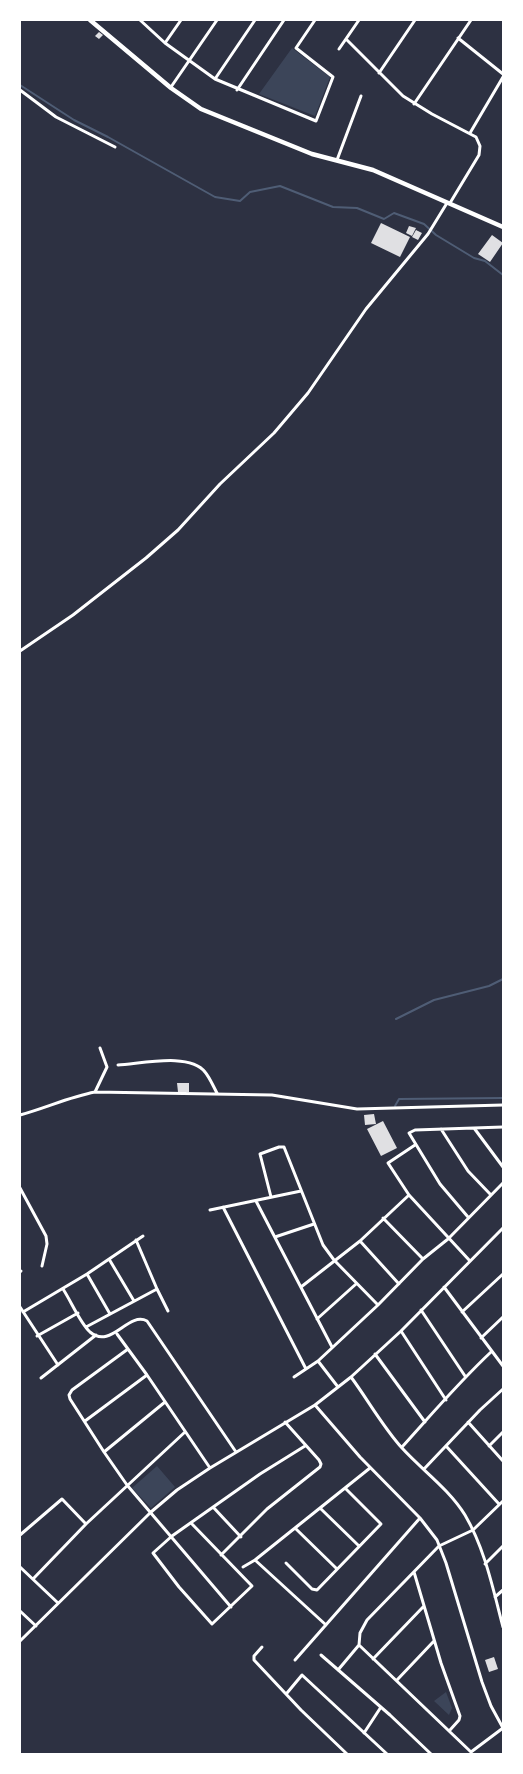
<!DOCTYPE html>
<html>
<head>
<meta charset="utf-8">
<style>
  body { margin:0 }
  #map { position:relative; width:523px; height:1774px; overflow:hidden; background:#2d3142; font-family:"Fira Sans Condensed",sans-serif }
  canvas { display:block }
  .frame { position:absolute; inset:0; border:21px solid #fff; pointer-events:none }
</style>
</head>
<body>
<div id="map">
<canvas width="523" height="1774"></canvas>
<div class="frame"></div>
</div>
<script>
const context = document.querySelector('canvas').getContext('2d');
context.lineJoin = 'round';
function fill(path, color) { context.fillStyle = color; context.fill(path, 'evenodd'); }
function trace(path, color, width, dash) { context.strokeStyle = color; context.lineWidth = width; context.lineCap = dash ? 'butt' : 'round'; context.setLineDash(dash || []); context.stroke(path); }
const green = new Path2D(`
  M292,48L330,77L315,116L259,94Z
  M157,1466L175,1487L151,1508L132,1488Z
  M446,1692L452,1708L449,1715L434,1701Z`);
const stream = new Path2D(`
  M20,85L74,120L108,137L215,197L240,201L250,192L280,186L333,207L357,208L384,219L394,213L424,224L436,235L474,258L485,261L503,275
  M396,1019L434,1000L489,986L503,979
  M395,1106L399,1099L503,1098`);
const building = new Path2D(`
  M99,32L103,35L99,39L95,36Z
  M381,223L410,237L400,257L371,243Z
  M409,226L416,228L412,236L406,233Z
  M416,230L422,233L418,240L412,237Z
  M492,235L503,243L490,262L478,254Z
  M177,1083H189V1092H178Z
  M374,1114L376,1124L365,1125L364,1115Z
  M383,1121L397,1148L381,1156L367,1129Z
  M494,1657L498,1669L489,1672L485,1660Z`);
const minor = new Path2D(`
  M140,20L165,43L215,79L316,121L333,77L296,48L315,20
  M458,38L503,74
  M346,39L403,96L432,114L476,137L480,146L479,155L450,203
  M165,43L181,20
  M339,49L359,20
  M379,73L415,20
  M215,79L255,20
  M171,87L217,20
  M20,90L56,117L115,147
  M237,90L284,20
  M414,104L471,20
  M470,133L503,77
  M337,160L361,96
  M20,651L73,615L146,558L178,530L220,484L274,433L308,393L366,309L428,234L447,203
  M118,1065C140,1064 190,1052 205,1072C210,1078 213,1086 217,1093
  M95,1092L107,1067L100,1048
  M20,1115C46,1108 69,1097 95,1092L272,1095L357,1109L503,1105
  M474,1128L503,1167
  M441,1129L468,1171L491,1195
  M415,1145L388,1163L409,1195L470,1261
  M20,1188L46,1236L47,1244L42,1266
  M271,1197L260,1154L279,1147H284L323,1245L334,1260L378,1305
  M256,1201L332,1347
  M223,1207L306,1369
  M210,1210L301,1191
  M468,1217L440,1184L409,1133L415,1130L503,1127
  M383,1218L423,1259
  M275,1237L314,1224
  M136,1240L157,1289L168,1311
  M360,1241L399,1284
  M109,1259L134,1301
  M20,1272L21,1271
  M87,1274L110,1314
  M301,1287L360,1241L409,1195
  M444,1287L503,1366
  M63,1289C71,1301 80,1323 90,1332C111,1350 128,1311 147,1321L236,1452
  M20,1307L58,1365
  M421,1310L465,1376
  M23,1312L87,1274L143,1236
  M462,1312L503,1274
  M317,1319L356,1284
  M86,1327L157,1289
  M401,1331L446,1400
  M117,1334L147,1375L210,1468
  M37,1336L78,1313
  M481,1338L503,1317
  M128,1349L72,1390L69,1395L70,1399L104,1452L127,1485L231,1607
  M375,1354L425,1422
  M294,1377L318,1361
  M351,1377C368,1400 383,1427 402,1448C422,1470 449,1489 465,1515C485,1549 493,1589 503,1627
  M41,1378L96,1335
  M338,1387L318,1361L378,1305L423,1259L448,1239L503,1183
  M315,1405L360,1457L420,1518L437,1540L446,1563L482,1682L491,1706L503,1728
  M85,1421L147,1375
  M468,1422L503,1461
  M446,1446L499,1504
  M489,1446L503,1432
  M402,1447C431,1415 459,1382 491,1352
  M104,1452L165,1402
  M424,1469L480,1410L503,1389
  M213,1507L241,1537
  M320,1508L359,1546
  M192,1524L252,1586L212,1624L179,1587L153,1553L172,1536L260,1474L305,1446
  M295,1528L337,1569
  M20,1535L62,1499L86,1524
  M221,1555L267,1509L320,1467L321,1464L319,1460L285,1422
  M255,1560L326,1625
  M286,1563L312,1589L317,1590L381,1524L345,1488
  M485,1564L503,1546
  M20,1567L58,1603
  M243,1567L255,1560L370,1468
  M414,1572L441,1663L460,1716L459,1720L450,1730
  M33,1579L86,1524L185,1432
  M495,1597L503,1590
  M20,1611L36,1626
  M20,1641L151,1512L177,1490L210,1468L315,1405L351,1377L401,1331L503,1228
  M359,1645L471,1752L503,1728
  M262,1647L254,1656V1660L301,1710L347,1754
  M321,1655L390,1715L431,1754
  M373,1659L424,1606
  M295,1660L420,1518
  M338,1670L359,1645L360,1633L367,1620L439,1546L473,1530L503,1501
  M397,1680L434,1641
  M287,1693L302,1675L387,1754
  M364,1733L381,1707`);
const tertiary = new Path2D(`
  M90,20L171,88L201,109L312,154L373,170L503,227`);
fill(green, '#3c4559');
trace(stream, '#4f5d75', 2);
fill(building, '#e0e0e3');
trace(minor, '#fff', 3);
trace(tertiary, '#fff', 4.5);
</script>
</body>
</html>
